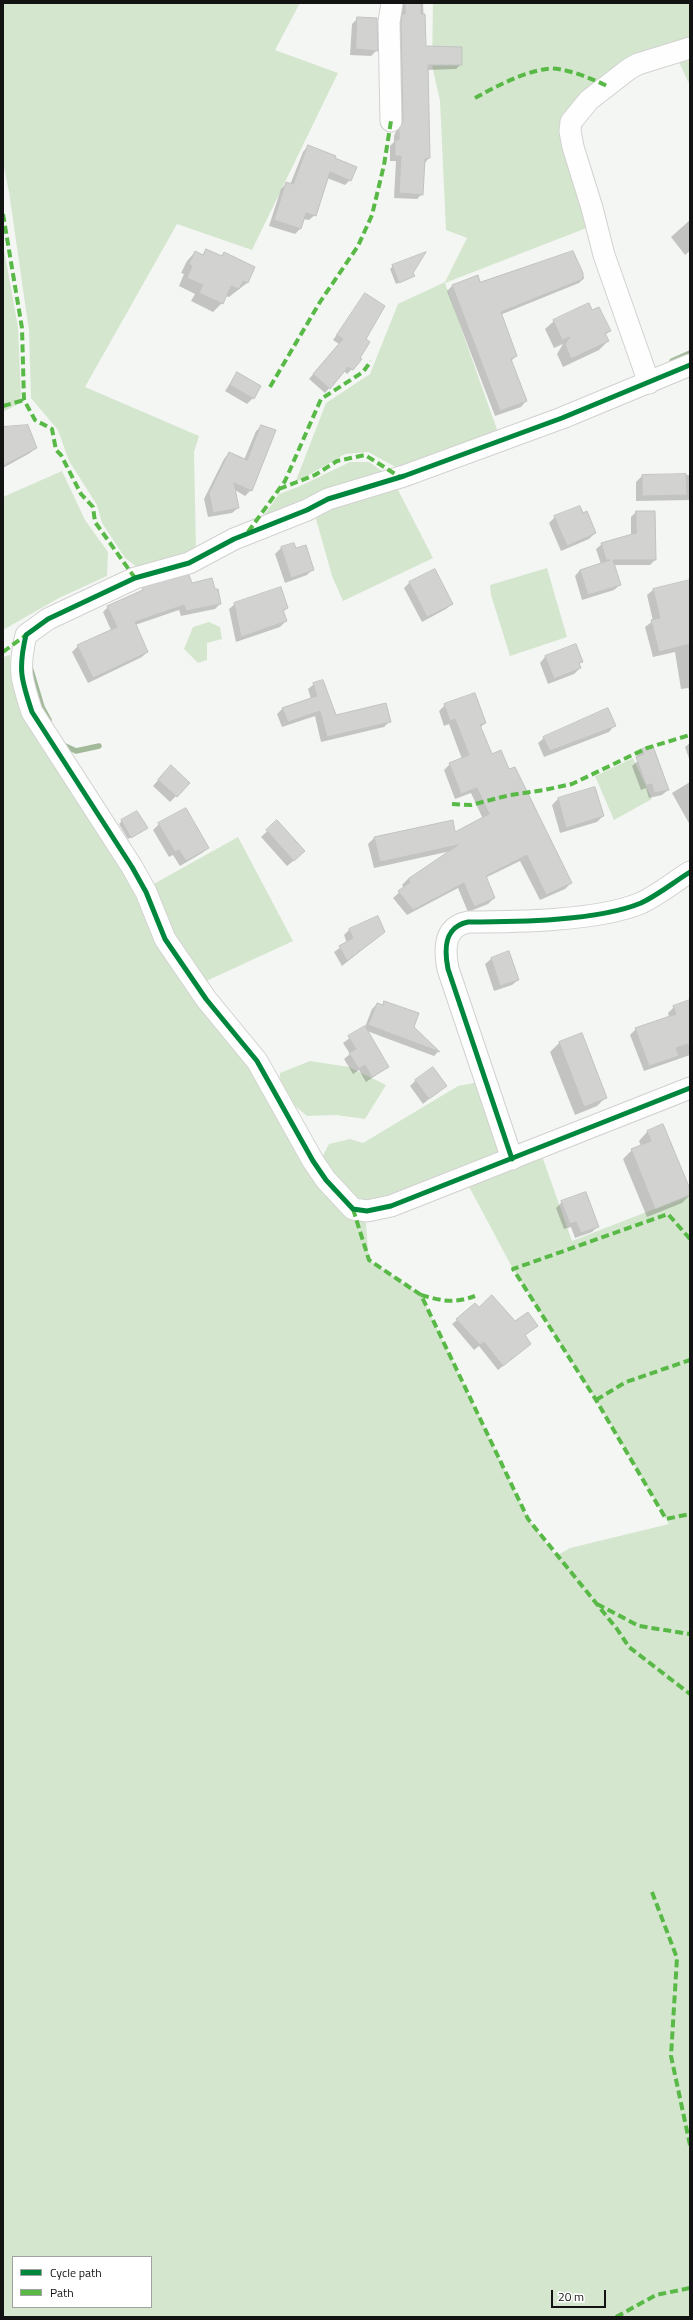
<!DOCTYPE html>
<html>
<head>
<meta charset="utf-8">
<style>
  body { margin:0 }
  #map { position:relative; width:693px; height:2320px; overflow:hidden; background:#f4f6f3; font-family:"Titillium Web",sans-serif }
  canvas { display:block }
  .frame { position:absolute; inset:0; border:4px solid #121312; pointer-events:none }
  .legend { position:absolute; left:12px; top:2256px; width:140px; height:52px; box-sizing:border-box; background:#fff; border:1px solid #a0a1a0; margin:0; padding:5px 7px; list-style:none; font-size:12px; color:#121312 }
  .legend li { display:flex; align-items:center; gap:8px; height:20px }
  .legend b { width:20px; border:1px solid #a0a1a0 }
  .scale { position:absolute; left:551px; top:2290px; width:55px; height:18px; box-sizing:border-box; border:2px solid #121312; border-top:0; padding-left:5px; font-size:12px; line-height:14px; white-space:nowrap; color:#121312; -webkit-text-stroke:3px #fff; paint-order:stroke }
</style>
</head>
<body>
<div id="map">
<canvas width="693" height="2320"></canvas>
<div class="frame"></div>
<ul class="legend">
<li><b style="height:5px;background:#00873e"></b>Cycle path</li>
<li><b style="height:5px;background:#58b947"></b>Path</li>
</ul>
<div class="scale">20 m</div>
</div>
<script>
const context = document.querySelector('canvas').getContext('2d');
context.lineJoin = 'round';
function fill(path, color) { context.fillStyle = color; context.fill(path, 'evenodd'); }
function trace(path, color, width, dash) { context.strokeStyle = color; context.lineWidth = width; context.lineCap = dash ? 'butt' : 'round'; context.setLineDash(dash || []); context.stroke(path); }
const green = new Path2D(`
  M3,3H300L275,50L338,73L252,250L177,224L85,387L199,436L194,452L196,551L137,567L125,558L102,523L97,505L69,461L58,430L31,398L29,331L9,192L3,162Z
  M433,3H690V40L588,90L571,105L565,123L589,227L445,283L499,435L401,470L368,452L345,454L295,483L326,403L370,374L398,304L445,282L467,238L446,230L440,101L432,65Z
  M690,58V86L679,62Z
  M3,244L18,327L21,396L18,404L3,412Z
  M350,462H369L388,475L255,528L279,494L298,487Z
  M62,471L85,520L108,552L107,576L59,598L3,630V497Z
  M397,488L433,558L343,601L332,576L316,519C324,504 379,493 397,488Z
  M547,568L567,637L510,656L491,595L490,585Z
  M209,622L220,627L222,639L207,643V660L198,663L184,649L193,627Z
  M10,655L12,684L30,722L248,1054L324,1195L365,1212L369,1260L421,1295L528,1519L556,1556L570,1548L669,1524L596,1400L513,1269L467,1183L541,1153L572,1241L690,1195V2317H3V657ZM13,2257H151V2307H13Z
  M633,758L652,799L614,820L595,776Z
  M238,837L293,941L202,983L178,946L150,886Z
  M310,1061L349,1067L386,1085L365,1119L336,1115L307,1116L279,1093L280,1073Z
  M479,1082L504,1155L367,1207L319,1163L329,1144L350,1139L363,1143L458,1086Z`);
const shadow = new Path2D(`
  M400,3H423L425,47L461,64L456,69L427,70L429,158L424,164L422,194L417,199L394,198L396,161H390V146L394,142V136L398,127L396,29Z
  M358,18L377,50L371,56L350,55L352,24Z
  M308,146L334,158L350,180L345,185L327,178L315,215L309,220L303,219L300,229L295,234L269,226L281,189L287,183L290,185L303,152Z
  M690,220V251L685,255L671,237Z
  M206,251L220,257L224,253L254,267L247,283L229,297L226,296L222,303L213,312L191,301L195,294L179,286L184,274L181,273L187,261L195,252L202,255Z
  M573,252L584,278L579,283L500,315L516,356L511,361L526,401L521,407L495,416L447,291L452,286L480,283Z
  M393,266L412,273L413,276L396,284L390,269Z
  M365,295L364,339L352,369L347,374L344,371L325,393L309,379L339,344L333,340Z
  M591,311L610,331L605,335L608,341L599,350L563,367L557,354L563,344L554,348L545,329L554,321Z
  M237,373L253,398L247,404L225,391Z
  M262,426L251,490L245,496L235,490L238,508L232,513L208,517L204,499L224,459L229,453L244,460L256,431Z
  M3,428L36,448L30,453L3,468Z
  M690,475V500L636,501V482L642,476Z
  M636,512L655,560L650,565H614L620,585L614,590L582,600L575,576L580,570L601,564L596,549L602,544L631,535V517Z
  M555,517L595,533L589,539L561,551L549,523Z
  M293,544L295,549L313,569L307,575L285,583L275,554L281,548Z
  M189,577L191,585L220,604L215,609L181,616L179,610L135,625L147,652L142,657L88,683L72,652L78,646L111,630L103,612L108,607L139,593L143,589Z
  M410,582L452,604L446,609L422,622L404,588Z
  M690,589V690L688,688L681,689L675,652L653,657L645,627L653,621L647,595L653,590Z
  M235,604L287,608L283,612L286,621L280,627L236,642L229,609Z
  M545,657L582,661L578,665L580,668L574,674L548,684L540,663Z
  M314,684L335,716L390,721L384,727L321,742L315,716L282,727L277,714L283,708L311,699L308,689Z
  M445,705L485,723L480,728L491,756L509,770L571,883L565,889L540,900L520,861L485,878L494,898L488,904L468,912L458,888L407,915L393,898L404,888L402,885L408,879L451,851L374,868L368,844L374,838L455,833L483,819L471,793L455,799L444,770L450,764L462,759L449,724L444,726L439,711Z
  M608,709L614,726L609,732L544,757L538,743L544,738Z
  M690,743V761L685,747Z
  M643,750L668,790L662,795L649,798L646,788L641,790L632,766L639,760L637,755Z
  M165,772L189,783L170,802L153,786Z
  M690,782V825L672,793Z
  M594,788L603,816L597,822L560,833L552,805L558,799Z
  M122,821L144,830L128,839L119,824Z
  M277,822L298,857L287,866L261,837Z
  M159,824L208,848L202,853L180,866L173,855L169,857L153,830Z
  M378,917L384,932L342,966L334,952L347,943L344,935L349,930Z
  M509,953L518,980L512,985L494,991L485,964L491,959Z
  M690,1001V1055L644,1071L630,1035L636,1029L669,1017L668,1013L674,1007Z
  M384,1003L438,1052L434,1056L367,1031L388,1067L366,1082L359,1070L353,1074L344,1059L350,1054L343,1043L365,1027L372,1009L377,1004L382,1005Z
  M582,1035L606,1097L597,1106L575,1115L550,1052L559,1043Z
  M416,1080L445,1086L423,1104L410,1086Z
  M663,1126L690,1195L682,1203L647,1217L623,1159L632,1150L641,1146L639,1141L647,1132Z
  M562,1202L598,1226L592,1232L575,1238L571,1227L564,1229L556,1208Z
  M479,1308L515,1322L537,1326L524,1336L530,1344L498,1370L479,1346L474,1350L452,1324L457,1320Z`);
const stream = new Path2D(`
  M672,361L690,353
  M31,670L42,707L49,720
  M63,745L76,751L99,746`);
const building = new Path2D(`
  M405,3H421V14H425L426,46L462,47V65H428L430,158L425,159L423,195L399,193L401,156H395V140H399V130L403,121L401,23L402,14H405Z
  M357,17L377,18L378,51L356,49Z
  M308,145L336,156L335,158L357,167L351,181L330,172L316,216L306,213L301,229L274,220L286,182L293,184Z
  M206,249L222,256L224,252L255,267L248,283L243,281L239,289L231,286L223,304L199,293L203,285L187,278L192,266L189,264L195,251L203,255Z
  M573,251L583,273V279L501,312L517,356L511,359L527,401L500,411L452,285L478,275L480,282Z
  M426,252L413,273L415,276L399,283L392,265Z
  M365,293L385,306L366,339L370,342L360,358L362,359L353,370L348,367L330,389L313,374L343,339L337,335Z
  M589,303L592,310L599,307L611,331L605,333L609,341L571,359L565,344L570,337L562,340L553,320Z
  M237,372L261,386L254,399L230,385Z
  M28,425L37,448L3,466V427Z
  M261,425L276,430L252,491L234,483L239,508L213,513L209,493L229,452L247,460Z
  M686,474L687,495L642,496V475Z
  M580,506L583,513L587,511L596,533L567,546L554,516Z
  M636,511H655L656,560H613L621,585L588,595L580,570L610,560H606L601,543L636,533Z
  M294,543L296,548L306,545L314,570L291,578L281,547Z
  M435,569L453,604L427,617L409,582Z
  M189,575L192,583L212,578L215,589H218L221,604L186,611L184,605L135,622L148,652L93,678L77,645L117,627L107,606L143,590L142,588Z
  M690,580V644L659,652L651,620L660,618L653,589Z
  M281,587L288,608L283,610L287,621L241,637L234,603Z
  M576,644L583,662L579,663L581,668L554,679L545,656Z
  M323,680L336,715L386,703L391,722L327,737L320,711L288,722L282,708L317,696L313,683Z
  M475,693L486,723L480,725L492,754L501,750L509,769L515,767L572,883L546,895L527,855L486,876L495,898L474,907L464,883L413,910L398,891L410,882L408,879L458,845L380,862L374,837L453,820L455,832L489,814L477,788L461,794L449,763L469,755L455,719L450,721L444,704Z
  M608,708L616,726L550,751L543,737Z
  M653,746L669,790L654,793L652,784L646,785L636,757L644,754L642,749Z
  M171,765L190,783L177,797L158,780Z
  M595,787L604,816L566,828L558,798Z
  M186,808L209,848L186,861L179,850L175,852L158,823Z
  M137,811L148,828L131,838L121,820Z
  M277,820L305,851L294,861L266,830Z
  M378,916L385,932L347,961L339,946L353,938L349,929Z
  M509,951L519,980L500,986L491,958Z
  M690,1000V1047L687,1044L676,1048L679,1056L649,1066L635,1028L676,1014L673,1006Z
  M384,1001L419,1013L414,1027L440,1052L368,1025L377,1003L383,1005Z
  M365,1026L389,1067L372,1077L365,1065L359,1069L349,1053L356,1049L348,1036Z
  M582,1033L607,1098L584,1107L559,1042Z
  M433,1067L447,1086L429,1099L415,1080Z
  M663,1124L690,1189V1195L655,1209L631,1149L651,1141L647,1131Z
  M586,1192L599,1227L581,1233L576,1222L570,1224L561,1201Z
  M492,1295L515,1321L528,1312L538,1326L525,1335L531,1344L503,1366L484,1342L480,1345L456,1319L475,1303L479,1307Z`);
const minor = new Path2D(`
  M391,121L389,22L392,3
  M690,365L562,418L404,476L328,499L307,510L234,539L189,563L135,578L48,619L26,635C18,669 21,679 32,712L132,867L146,892L165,939L206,999L257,1061L313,1161L326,1180L353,1209L367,1211L391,1206L690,1088
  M649,383L604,255L592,208L573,147L570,131L571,122L589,100L629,69L638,64L690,48
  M512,1159L448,969C444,949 444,927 468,922C516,922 598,921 641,903C658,895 674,882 690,872`);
const quiet = new Path2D(`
  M475,98C497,86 521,73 546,69C562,66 593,79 607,86
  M3,214L22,328L24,400L35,420L52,429L56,450L61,455L81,494L93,507L95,522L135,578
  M270,387L320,302L358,246L372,215L384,165L391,121
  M3,406L24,400
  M279,489L315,475L337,461L365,455L400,477
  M248,532L285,481L321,399L363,372L371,361
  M3,652L26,635
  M452,804L471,805L510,795L544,790L572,784L647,748L690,735
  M353,1209L369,1260L421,1295L528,1519L617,1629L629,1647L690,1694
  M690,1239L668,1214L513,1269L596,1400L666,1519L690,1514
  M421,1295C443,1301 453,1304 475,1296
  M596,1400L626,1382L690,1360
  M597,1604L639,1626L690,1634
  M652,1892L677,1958L671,2056L690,2145
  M616,2317L656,2295L690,2288`);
const cycleway = new Path2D(`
  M690,365L562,418L404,476L328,499L307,510L234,539L189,563L135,578L48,619L26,635C18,669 21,679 32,712L132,867L146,892L165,939L206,999L257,1061L313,1161L326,1180L353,1209L367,1211L391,1206L690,1088
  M512,1159L448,969C444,949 444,927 468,922C516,922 598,921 641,903C658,895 674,882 690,872`);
fill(green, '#d5e6cf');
fill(shadow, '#0003');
trace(stream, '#a2ba99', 5.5);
fill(building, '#d2d3d1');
trace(building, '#c1c3c1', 1);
trace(minor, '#d1d2d0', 23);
trace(minor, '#fdfefd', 21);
trace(quiet, '#58b947', 4, [8, 4]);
trace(cycleway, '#00873e', 5);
</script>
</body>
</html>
